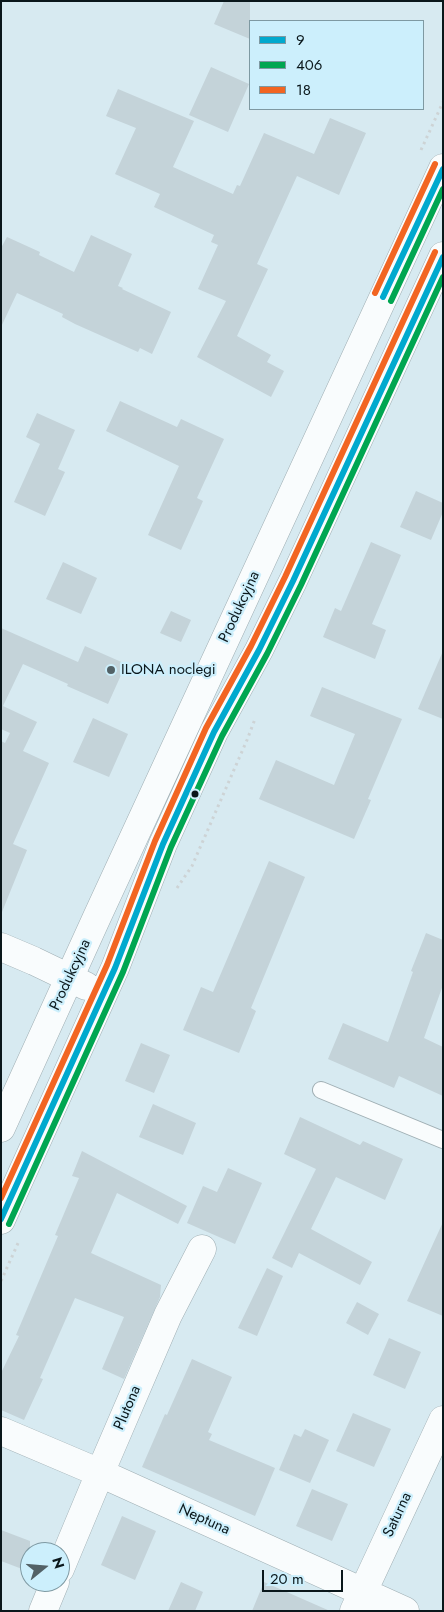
<!DOCTYPE html>
<html>
<head>
<meta charset="utf-8">
<style>
  body { margin:0 }
  #map { position:relative; width:444px; height:1612px; overflow:hidden; background:#d7eaf1; font-family:Jost,sans-serif }
  canvas { display:block }
  .frame { position:absolute; inset:0; border:2px solid #0a171b; pointer-events:none }
  .legend { position:absolute; left:249px; top:20px; width:175px; height:90px; box-sizing:border-box; background:#cceffc; border:1px solid #7e99a2; margin:0; padding:6px 9px; list-style:none; font-size:15px; color:#0a171b }
  .legend li { display:flex; align-items:center; gap:10px; height:25px }
  .legend b { width:25px; border:1px solid #7e99a2 }
  .north { position:absolute; left:20px; top:1542px; width:50px; height:50px; box-sizing:border-box; background:#cceffc; border:1px solid #7e99a2; border-radius:50%; rotate:73deg; font-size:14px; font-weight:700; line-height:20px; text-align:center; color:#0a171b }
  .north::after { content:''; display:block; margin:auto; width:18px; height:22px; background:#526166; clip-path:polygon(50% 0,100% 100%,50% 72%,0 100%) }
  .scale { position:absolute; left:262px; top:1570px; width:81px; height:22px; box-sizing:border-box; border:2px solid #0a171b; border-top:0; padding-left:6px; font-size:15px; line-height:18px; white-space:nowrap; color:#0a171b; -webkit-text-stroke:4px #cceffc; paint-order:stroke }
</style>
</head>
<body>
<div id="map">
<canvas width="444" height="1612"></canvas>
<div class="frame"></div>
<ul class="legend">
<li><b style="height:6px;background:#00a9ce"></b>9</li>
<li><b style="height:6px;background:#00a651"></b>406</li>
<li><b style="height:6px;background:#f26522"></b>18</li>
</ul>
<div class="north">N</div>
<div class="scale">20 m</div>
</div>
<script>
const context = document.querySelector('canvas').getContext('2d');
context.lineJoin = 'round';
function fill(path, color) { context.fillStyle = color; context.fill(path, 'evenodd'); }
function trace(path, color, width, dash) { context.strokeStyle = color; context.lineWidth = width; context.lineCap = dash ? 'butt' : 'round'; context.setLineDash(dash || []); context.stroke(path); }
function write(font, color, halo, rows, align = 'center') {
  context.font = font + ' Jost,sans-serif'; context.lineWidth = 4.5; context.setLineDash([]); context.textBaseline = 'middle'; context.strokeStyle = halo; context.fillStyle = color; for (const [text, x, y, turn = 0] of rows) {
    context.save(); context.translate(x, y); context.rotate((+turn || 0) * Math.PI / 180); context.textAlign = isNaN(turn) ? turn : align; if (halo) context.strokeText(text, 0, 0); context.fillText(text, 0, 0); context.restore();
  }
}
const building = new Path2D(`
  M224,1H250V39L214,24Z
  M211,67L249,84L228,132L189,115Z
  M118,89L194,121L173,167L233,194L237,185L240,186L264,133L314,154L330,118L366,133L339,195L297,176L257,264L268,269L237,336L271,355L267,362L284,371L271,397L197,357L226,301L198,289L218,245L211,242L214,235L154,207L160,194L115,174L136,128L106,116Z
  M91,235L132,254L118,286L123,288L122,289L171,312L152,354L140,348L138,352L75,324L62,317L63,314L17,293L1,327V248L7,237L40,252L39,255L74,272Z
  M120,401L177,427L181,419L224,439L197,498L203,501L181,550L148,535L179,466L106,431Z
  M37,413L75,430L58,469L65,472L45,516L14,502L40,444L26,437Z
  M416,491L443,503V512L431,540L400,527Z
  M371,542L401,555L372,624L386,630L375,659L323,637L335,608L341,611Z
  M63,562L97,578L81,614L46,599Z
  M171,611L191,620L181,642L160,633Z
  M1,628L78,662L85,646L126,664L108,704L67,686L68,684L23,664L3,706L37,722L23,751L49,763L13,844L27,850L2,912L1,741L5,743L10,733L1,729Z
  M443,651V719L418,709Z
  M322,687L402,719L368,799L371,800L354,839L259,799L276,760L334,785L355,734L310,716Z
  M93,718L128,734L109,777L73,762Z
  M269,861L305,877L251,1008L256,1011L239,1053L183,1030L201,987L213,992Z
  M426,933L443,940V985L424,1038L443,1047V1096L399,1076L394,1088L328,1059L343,1023L388,1042L413,972L411,971Z
  M141,1043L170,1055L154,1093L125,1081Z
  M153,1104L196,1123L183,1155L139,1137Z
  M300,1117L360,1145L363,1141L403,1159L385,1200L336,1177L311,1229L372,1262L360,1285L299,1253L292,1268L272,1258L316,1169L284,1154Z
  M82,1151L187,1206L178,1224L117,1193L91,1253L161,1285L160,1297L124,1379L102,1369L124,1317L75,1298L40,1378L43,1379L24,1420L1,1410V1373L19,1336L16,1335L58,1236L55,1235L79,1178L72,1176Z
  M228,1168L262,1183L235,1244L187,1223L203,1186L217,1192Z
  M443,1222V1316L407,1301Z
  M267,1268L283,1276L257,1336L238,1328Z
  M357,1302L379,1314L368,1335L346,1323Z
  M389,1338L421,1352L405,1389L373,1375Z
  M192,1359L232,1377L208,1432L212,1434L209,1440L275,1468L255,1516L142,1467L165,1414L167,1415Z
  M353,1413L391,1429L374,1467L336,1451Z
  M305,1429L329,1440L310,1483L279,1470L294,1434L301,1437Z
  M312,1489L348,1504L332,1541L296,1526Z
  M122,1516L156,1531L135,1580L101,1565Z
  M1,1530L30,1541V1572L1,1561Z
  M181,1582L203,1592L195,1611H168Z
  M264,1582L330,1611H252Z`);
const path = new Path2D(`
  M421,150L443,102
  M177,888L192,866L247,740L255,719
  M1,1281L19,1241`);
const lane = new Path2D(`
  M321,1090L443,1140`);
const street = new Path2D(`
  M1,1431L100,1473L405,1611
  M60,1569L100,1473L168,1315L202,1249
  M43,1611L55,1582
  M354,1611L443,1420`);
const secondary = new Path2D(`
  M1,947L34,961L86,986
  M1,1128L97,917L443,168
  M1,1220L115,968L163,844L214,732L259,650L293,581L443,256`);
const bus1 = new Path2D(`
  M383,297L443,169
  M1,1219L115,968L163,844L214,732L259,650L293,581L443,257`);
const bus2 = new Path2D(`
  M391,301L443,189
  M9,1224L123,972L171,847L222,736L267,654L301,585L443,277`);
const bus3 = new Path2D(`
  M375,293L435,164
  M1,1198L107,965L155,841L206,728L251,646L285,577L435,252`);
const markers = [
  [111,670,5,"#526166"],
  [195,794,4.5,"#0a171b"]
];
const streetNames = [
  ["Produkcyjna",240,607,-65],
  ["Produkcyjna",71,975,-65],
  ["Plutona",128,1408,-67],
  ["Saturna",398,1515,-65],
  ["Neptuna",204,1520,24]
];
const poiNames = [
  ["ILONA noclegi",121,670]
];
fill(building, '#c4d3d9');
trace(lane, '#9faeb3', 18);
trace(street, '#9faeb3', 29);
trace(secondary, '#9faeb3', 29);
trace(path, '#cdd3d5', 3, [2.5, 4]);
trace(lane, '#f9fcfd', 16);
trace(street, '#f9fcfd', 28);
trace(secondary, '#f9fcfd', 28);
trace(bus1, '#00a9ce', 6);
trace(bus2, '#00a651', 6);
trace(bus3, '#f26522', 6);
for (const [x, y, r, color] of markers) { const dot = new Path2D(); dot.arc(x, y, r, 0, 2 * Math.PI); context.fillStyle = color; context.fill(dot); trace(dot, '#cceffc', 2); }
write('15px', '#0a171b', '#cceffc', streetNames);
write('15px', '#0a171b', '#cceffc', poiNames, 'left');
</script>
</body>
</html>
